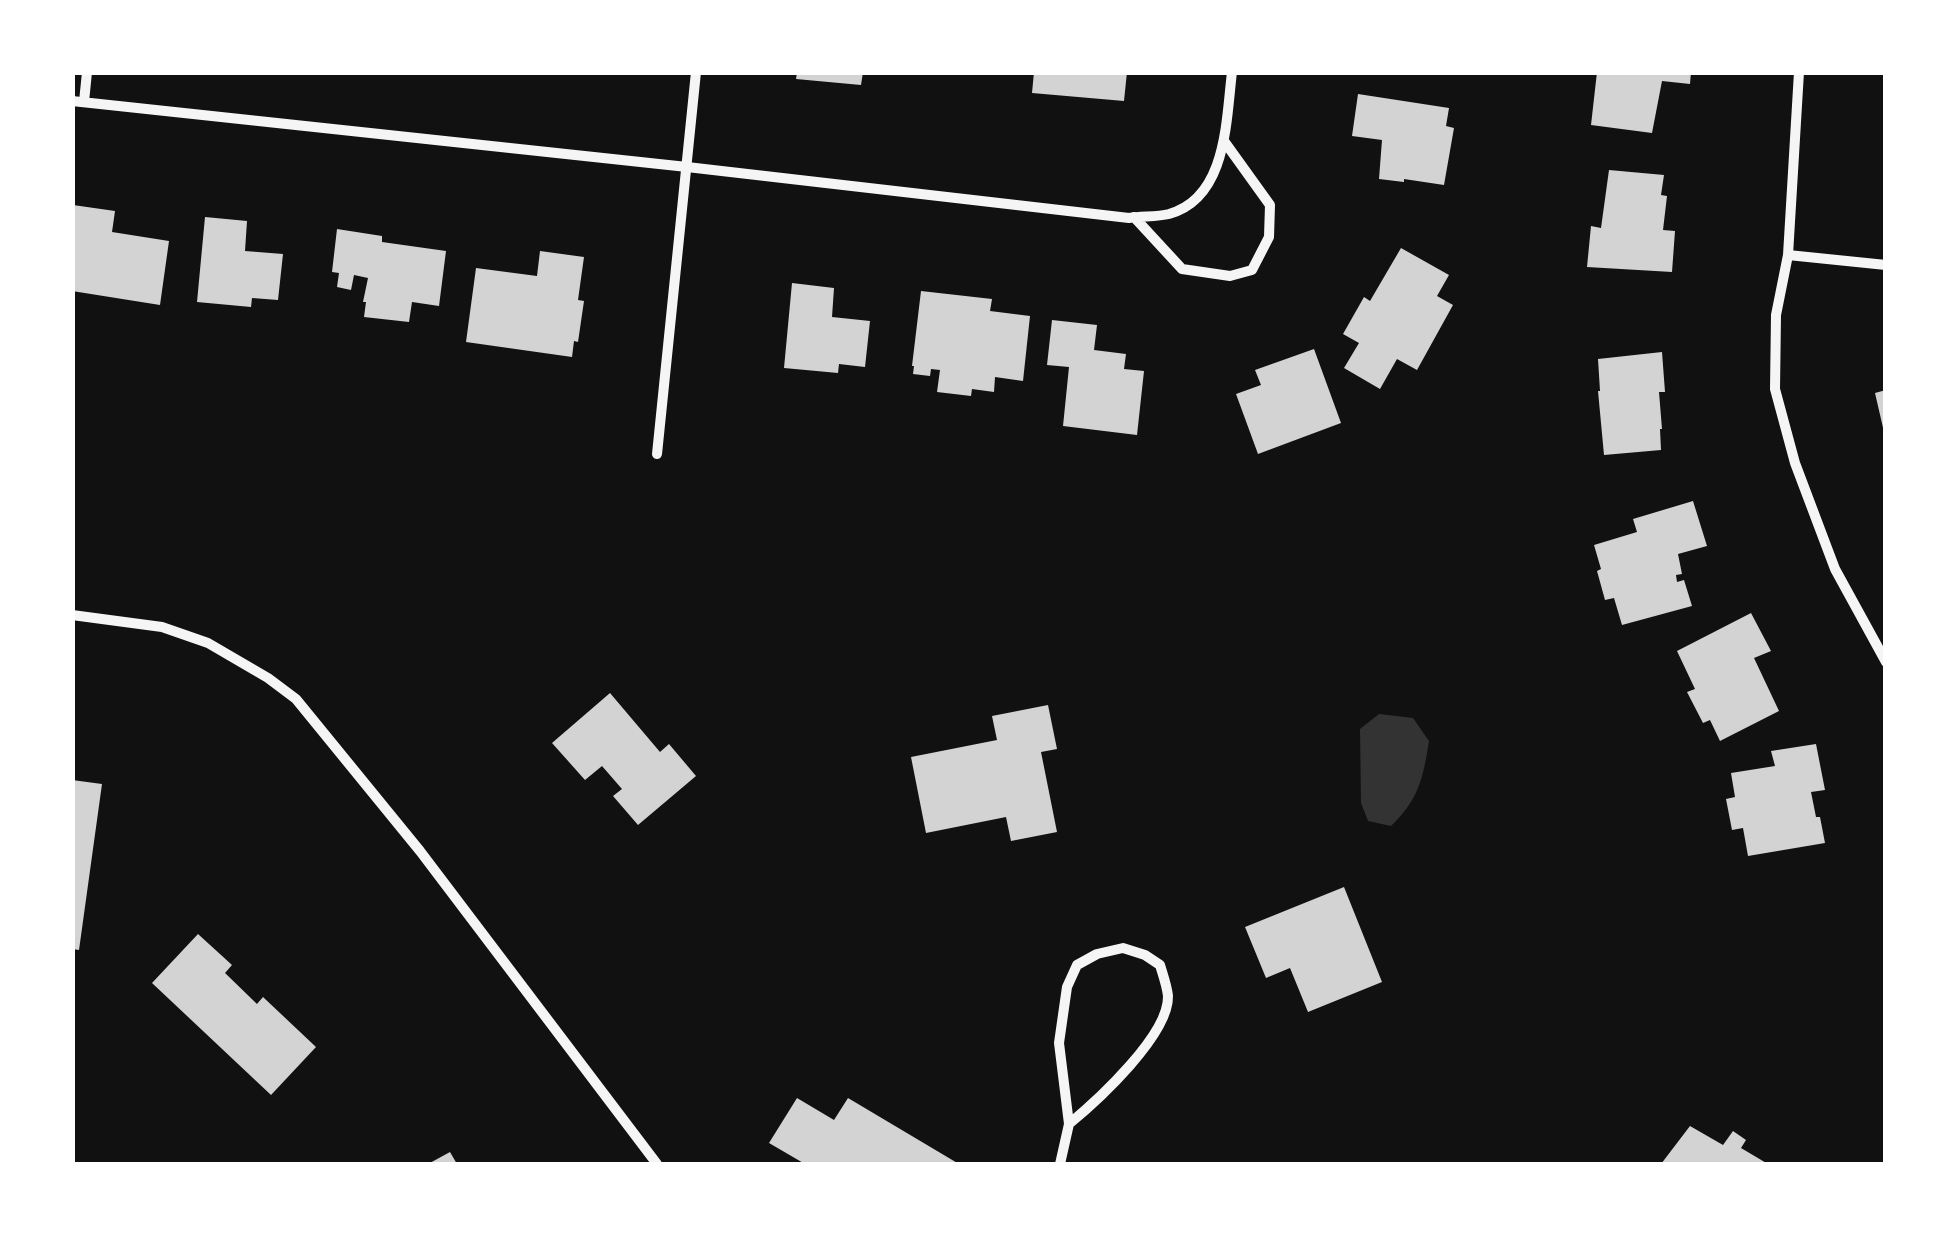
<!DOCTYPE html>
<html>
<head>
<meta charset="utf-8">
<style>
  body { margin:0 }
  #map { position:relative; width:1958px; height:1237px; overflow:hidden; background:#111; font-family:"Archivo Narrow",sans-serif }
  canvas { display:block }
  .frame { position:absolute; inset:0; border:75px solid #fff; pointer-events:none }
</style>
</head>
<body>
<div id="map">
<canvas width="1958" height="1237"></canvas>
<div class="frame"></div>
</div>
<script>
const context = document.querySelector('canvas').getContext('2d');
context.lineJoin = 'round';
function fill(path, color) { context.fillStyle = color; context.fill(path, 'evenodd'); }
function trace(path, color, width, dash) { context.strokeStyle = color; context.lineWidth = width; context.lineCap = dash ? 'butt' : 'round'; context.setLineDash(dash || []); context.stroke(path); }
const water = new Path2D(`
  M1379,714L1413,718L1429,741C1423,778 1419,799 1391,826L1368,821L1361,803L1360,729Z`);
const building = new Path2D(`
  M797,72H863L861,85L796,79Z
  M1034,72H1127L1124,101L1032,93Z
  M1597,72H1691L1690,84L1662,81L1652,133L1591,125Z
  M1358,94L1449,108L1446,126L1454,128L1444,185L1404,179V182L1379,179L1382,140L1352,136Z
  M1609,170L1664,175L1661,195L1667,196L1663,230L1675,231L1672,272L1587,267L1591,226L1601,228Z
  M73,205L115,211L112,232L169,241L160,305L72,291Z
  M205,217L247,221L245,251L283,254L278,300L252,298L251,307L197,302Z
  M337,229L382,236V242L446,251L439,306L412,302L409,322L364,317L366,302H363L368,278L354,275L351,290L337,287L339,273L332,272Z
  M1401,248L1449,275L1437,296L1453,305L1417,370L1397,359L1380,389L1344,368L1359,343L1343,334L1364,297L1370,301Z
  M540,251L584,257L578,300L584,301L578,342L574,341L572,357L466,342L476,268L537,276Z
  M792,283L834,288L832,317L870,321L865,367L839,364L838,373L784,368Z
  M921,291L992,299L990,311L1030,316L1023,381L995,377L994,392L972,389L971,396L937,392L940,370L931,369L930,376L913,374L914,366H912Z
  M1052,320L1097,325L1094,350L1126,354L1124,369L1144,371L1137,435L1063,426L1069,367L1047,365Z
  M1314,349L1341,423L1258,454L1236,394L1261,385L1255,370Z
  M1662,352L1665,392H1659L1662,429H1660L1661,450L1604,455L1598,391H1600L1598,359Z
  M1886,390V432H1884L1875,393Z
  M1693,501L1707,546L1678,554L1682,574L1676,575L1677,582L1684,580L1692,606L1622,625L1614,598L1605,600L1597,571L1601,569L1594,545L1637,532L1633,519Z
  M1751,613L1771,651L1754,658L1779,711L1720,741L1710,720L1703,723L1687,692L1695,689L1677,651Z
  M610,693L660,752L669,744L696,776L638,825L613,796L622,789L602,766L585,780L552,743Z
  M1048,705L1057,749L1041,752L1057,832L1011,841L1006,817L926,833L911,757L997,740L992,716Z
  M1816,744L1825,790L1811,792L1816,817H1820L1825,843L1748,856L1743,828L1732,830L1726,799L1735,797L1731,773L1775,766L1771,751Z
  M72,780L102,784L79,950L72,949Z
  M1344,887L1382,982L1308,1012L1290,968L1266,978L1245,927Z
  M198,934L232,965L225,973L257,1004L263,997L316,1047L271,1095L152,983Z
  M797,1098L834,1120L848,1098L959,1164H805L769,1143Z
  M1690,1126L1723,1145L1733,1131L1746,1140L1741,1148L1768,1164H1661Z
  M450,1152L457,1164H428Z`);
const minor = new Path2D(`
  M1799,72L1788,255L1776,315L1775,389L1795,463L1835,569L1886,662
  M72,101L687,167L1129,218C1142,216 1157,217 1169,214C1227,198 1226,121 1232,72
  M84,102L87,72
  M1134,217L1182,269L1230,276L1252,270L1269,237L1270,205L1224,141
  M1788,255L1886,265
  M657,454L696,72
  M72,615L162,627L208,643L268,678L296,699L420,851L657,1164
  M1060,1164L1069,1124L1059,1043L1067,987L1077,965L1097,954L1123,948L1145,955L1160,965C1163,975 1167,986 1168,996C1169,1035 1098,1100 1069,1124`);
fill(water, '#333');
fill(building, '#d3d3d3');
trace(minor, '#f5f5f5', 10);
</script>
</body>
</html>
